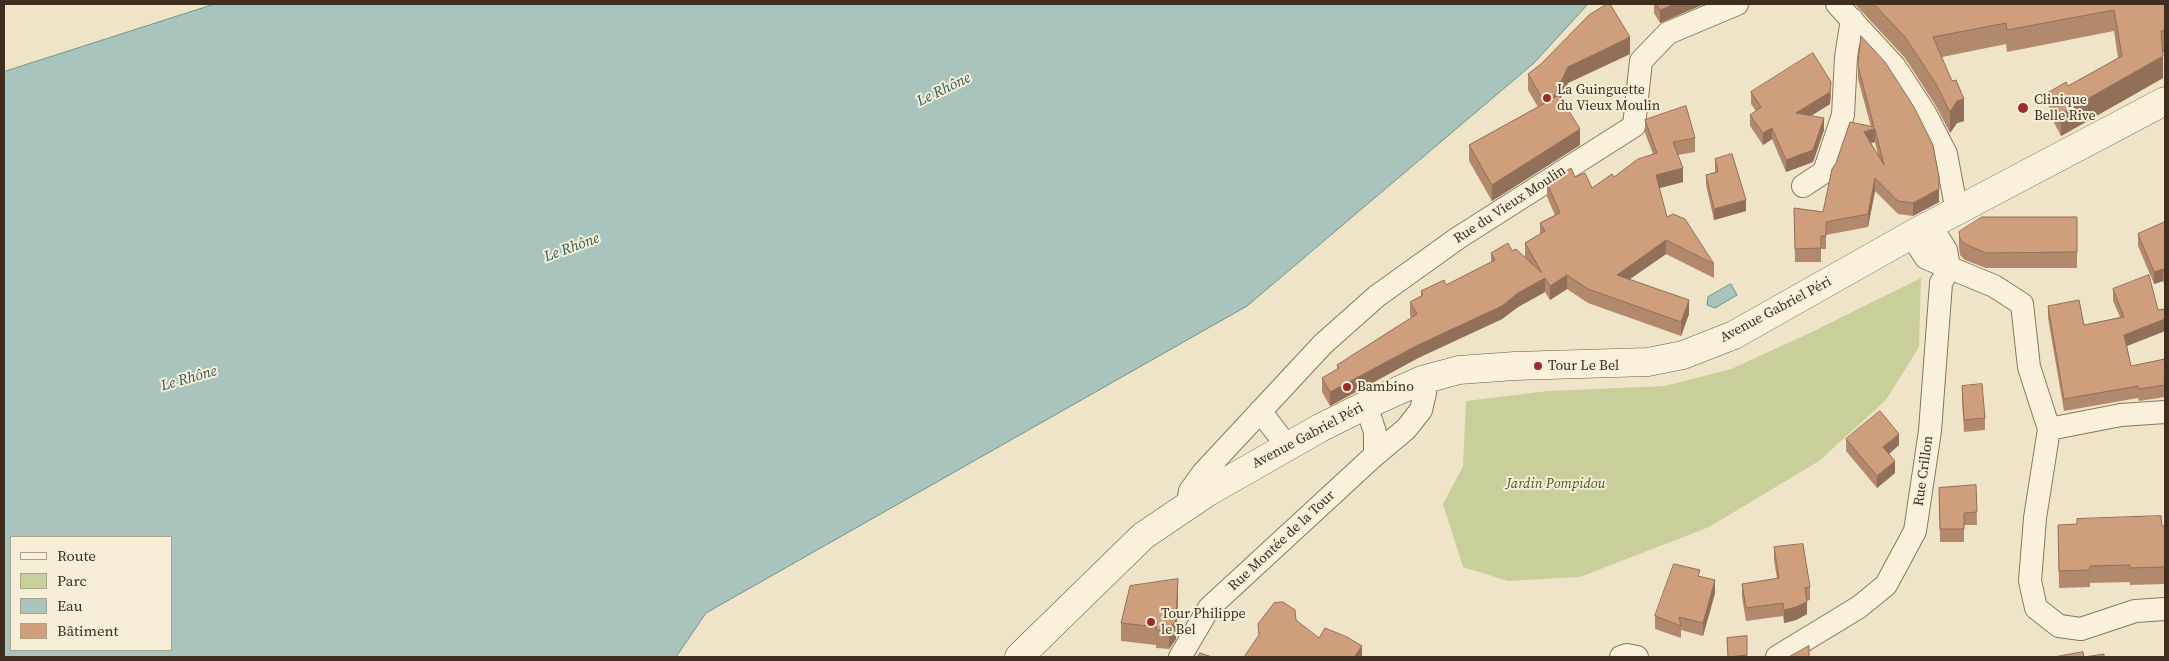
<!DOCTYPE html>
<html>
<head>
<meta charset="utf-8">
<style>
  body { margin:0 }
  #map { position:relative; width:2169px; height:661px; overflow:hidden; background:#f0e4c8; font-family:"Source Serif 4",serif }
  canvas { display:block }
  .frame { position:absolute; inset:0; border:5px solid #3d2e20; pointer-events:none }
  .legend { position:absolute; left:10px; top:536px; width:162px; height:115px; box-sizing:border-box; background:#f7eed8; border:1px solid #ada18e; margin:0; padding:6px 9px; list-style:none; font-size:15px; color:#3d2e20 }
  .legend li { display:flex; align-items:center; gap:10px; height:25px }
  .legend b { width:25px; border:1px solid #ada18e }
</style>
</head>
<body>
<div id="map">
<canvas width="2169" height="661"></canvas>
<div class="frame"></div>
<ul class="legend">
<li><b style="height:6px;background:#faf1dc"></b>Route</li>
<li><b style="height:14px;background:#c9cf9b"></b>Parc</li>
<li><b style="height:14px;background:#a9c4bc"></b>Eau</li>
<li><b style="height:14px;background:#cf9f7d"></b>Bâtiment</li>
</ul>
</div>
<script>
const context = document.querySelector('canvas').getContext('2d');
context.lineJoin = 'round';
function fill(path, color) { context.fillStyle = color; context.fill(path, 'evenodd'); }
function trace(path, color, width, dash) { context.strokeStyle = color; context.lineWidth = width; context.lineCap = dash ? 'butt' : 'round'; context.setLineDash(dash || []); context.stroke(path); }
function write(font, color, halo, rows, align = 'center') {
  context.font = font + ' "Source Serif 4",serif'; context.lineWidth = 4; context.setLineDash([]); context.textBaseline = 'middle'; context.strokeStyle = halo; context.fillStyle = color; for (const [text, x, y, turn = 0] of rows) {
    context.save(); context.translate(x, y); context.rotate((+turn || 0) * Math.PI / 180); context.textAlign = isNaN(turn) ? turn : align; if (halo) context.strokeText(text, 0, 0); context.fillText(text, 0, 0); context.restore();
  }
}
const green = new Path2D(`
  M1921,278L1919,347L1886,400L1819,461L1709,527L1580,577L1508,581L1463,567L1443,504L1463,466L1466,401L1548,391L1665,386L1731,369L1812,332Z`);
const water = new Path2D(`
  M215,4H1588L1534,63L1247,306L706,613L676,657H4V72ZM11,537H171V650H11Z
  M1731,284L1737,295L1715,308L1707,305L1708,297Z`);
const street = new Path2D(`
  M1837,4L1895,67L1925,113L1946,154L1957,212
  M1803,186L1824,172L1843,115L1846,57L1852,19
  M1911,235L1926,258L1994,286L2022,304L2029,367L2049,429L2121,415L2165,412
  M1366,405L1375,432V455
  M1260,411L1287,446
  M2049,429L2035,518L2030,581L2036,608L2059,626L2081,629L2135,611L2165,609
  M1188,503L1190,491L1203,473L1323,344L1377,296L1458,238L1634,126L1641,61L1668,33L1737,4
  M1180,657L1209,608L1375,455L1406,429L1421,410L1425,393L1422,380
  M1621,657L1627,655L1637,657
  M1777,657L1859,607L1886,585L1915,531L1930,431L1941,283L1949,268L1946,250L1930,225`);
const secondary = new Path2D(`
  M1019,657L1143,536L1208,492L1320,428L1366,405L1422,380L1459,370L1515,366L1648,362L1683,355L1734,335L1911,235L2165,101`);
const wall = new Path2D(`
  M1654,4H1704L1660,23L1654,13Z
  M1855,4H2165V52H2163V78L2061,136L2049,113V92L2068,86L2118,58L2114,31L2007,52L2006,44L1942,57L1964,121L1957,123L1950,133L1936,106L1905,58Z
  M1630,54L1568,83L1561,98L1580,145L1492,201L1469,161V145L1538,107L1528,90V74Z
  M1858,66L1939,177V202L1913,216L1898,214L1875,191L1868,227L1826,235V249H1821V262H1795L1794,208L1823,212L1871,127L1858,79ZM1875,142L1878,155L1871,143Z
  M1751,92L1831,94L1830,104L1811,116L1824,130L1813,162L1786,172L1772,139L1763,145L1750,126V115L1756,111L1751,104Z
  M1645,120L1695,138V152L1678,155L1683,182L1659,188L1667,217L1714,264V278L1666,254L1630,279L1689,314L1681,336L1588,303L1567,289L1550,300L1545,292L1518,307L1502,319L1418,358L1330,406L1322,392V378L1337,369V365L1411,318L1410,315V302L1421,296V291L1446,285L1491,262V253L1512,251L1525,257V243L1540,234V223L1555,215L1547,197V183L1575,177L1592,188L1614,177L1653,154L1645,133Z
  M1715,159L1746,211L1714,220L1706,185V175L1715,172Z
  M2077,217V268H1986L1965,260L1960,255L1959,248V232Z
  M2165,222V287L2163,281L2154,284L2138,246V234Z
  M2113,289L2158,310L2165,309V331L2127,346L2131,366L2165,359V397L2139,401L2138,398L2064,411L2048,318V306L2084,325L2120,317L2113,301Z
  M1962,386L1985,418V430L1964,432L1962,399Z
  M1846,439L1899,445L1889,454L1895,473L1877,488L1846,451Z
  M1976,485L1977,525H1964V542H1940L1939,488Z
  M2058,525L2165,526V584L2130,585V582L2090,583V587L2059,588Z
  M1774,547L1810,587V600L1806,601L1807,614L1796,620L1784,623L1783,616L1746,621L1742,597V584L1777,579L1774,560Z
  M1700,576L1715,593L1703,636L1681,630V638L1655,629V616Z
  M1178,597L1176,639L1169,649L1156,648V645L1121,641V623Z
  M1747,636V657H1728L1727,638Z`);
const shadedWall = new Path2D(`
  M1675,4H1704L1660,23V10Z
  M1630,37V54L1568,83L1553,114V98L1568,67Z
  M2163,56V78L2061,136V114Z
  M1831,82L1830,104L1796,125V113Z
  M1964,99V121L1957,123L1950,133V112L1957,101Z
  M1824,118V130L1813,162L1786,172V160Z
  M1772,128V139L1763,145V133Z
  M1580,129V145L1492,201V185Z
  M1875,129V142L1864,145V132Z
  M1683,168V182L1656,189V175Z
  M1875,178V191L1868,227V214Z
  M1939,189V202L1913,216V203Z
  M1746,200V211L1714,220V209Z
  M1666,240V254L1617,288V275Z
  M2163,269V281L2154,284V272Z
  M1567,275V289L1550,300V286Z
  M1545,278V292L1518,307L1502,319L1418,358L1330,406V392Z
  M1689,300V314L1681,336V322Z
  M2165,319V331L2124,347V335Z
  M1899,434V445L1883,459V447Z
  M1895,461V473L1877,488V476Z
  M1178,579V597L1176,639L1169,649V631Z
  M1715,580V593L1703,636V623Z
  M1807,602V614L1796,620L1784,623V610Z
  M1362,646V657H1354Z`);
const building = new Path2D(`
  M1607,4H1610L1630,37L1568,67L1553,98L1559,95L1580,129L1492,185L1469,145L1545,103L1528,74L1541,64L1589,15Z
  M1657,4H1675L1660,10Z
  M1874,4H2165V30L2161,31L2163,56L2061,114L2049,92L2066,82L2068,86L2122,56L2114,10L2007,30L2006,23L1933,37L1952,81L1956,80L1964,99L1957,101L1950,112L1936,84L1905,37Z
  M1861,36L1885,62L1914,107L1933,145L1939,177V189L1913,203L1898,201L1875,178L1868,214L1826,222V236H1821V248L1795,249L1794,208L1823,212L1832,169L1836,163L1850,122L1874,127L1858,66ZM1875,129L1884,165L1864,132Z
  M1813,53L1831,82L1830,92L1796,113L1824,118L1813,150L1786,160L1772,128L1763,133L1750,115L1761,107L1751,92Z
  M1686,106L1695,138L1673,142L1683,168L1656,175L1667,217L1673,214L1685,219L1714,264L1666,240L1617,275L1689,300L1681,322L1588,289L1567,275L1550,286L1545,278L1518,293L1502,306L1418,345L1330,392L1322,378L1339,368L1337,365L1417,314L1410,302L1423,295L1421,291L1444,280L1446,285L1495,260L1491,253L1508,243L1512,251L1516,249L1542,273L1525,243L1545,231L1540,223L1560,213L1547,183L1571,168L1575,177L1585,173L1592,188L1612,174L1614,177L1638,159L1657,153L1645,120Z
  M1732,154L1746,200L1714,209L1706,175L1718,172L1715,159Z
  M1982,217H2077V252L1986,253L1965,244L1960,239L1959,232Z
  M2165,222V275L2163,269L2154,272L2138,234Z
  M2149,275L2158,310L2165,309V319L2124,335L2131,366L2165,359V379H2164L2165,385L2139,389L2138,386L2064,399L2048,306L2079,300L2084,325L2124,317L2113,289Z
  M1982,384L1985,418L1964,420L1962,386Z
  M1880,411L1899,434L1883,447L1895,461L1877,476L1846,439Z
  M1976,485L1977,512L1964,513V529H1940L1939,488Z
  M2161,516L2162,526H2165V567L2130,568V565L2090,566V570L2059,571L2058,525L2077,524V519Z
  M1803,544L1810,587L1805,588L1807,602L1796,607L1784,610L1783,603L1746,608L1742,584L1779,578L1774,547Z
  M1674,564L1700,570L1698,576L1715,580L1703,623L1679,617L1681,626L1655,616Z
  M1178,579L1176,620L1169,631L1156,630L1157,627L1121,623L1130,586Z
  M1283,602L1295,610L1296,620L1319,638L1325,628L1347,637L1362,646L1354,657H1244L1259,635L1258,624L1274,603Z
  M1747,636V655L1728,657L1727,638Z
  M1809,646V657H1789Z
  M2083,652L2084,657L2104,654V657H2054Z
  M1200,653L1212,657H1198Z`);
const markers = [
  [1547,98,5,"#9e2a2b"],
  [2023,108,6,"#9e2a2b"],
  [1538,366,5,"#9e2a2b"],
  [1347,387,5,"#9e2a2b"],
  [1151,622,5,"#9e2a2b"]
];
const poiNames = [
  ["La Guinguette",1557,90],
  ["du Vieux Moulin",1557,106],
  ["Clinique",2034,100],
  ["Belle Rive",2034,116],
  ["Tour Le Bel",1548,366],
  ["Bambino",1357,387],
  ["Tour Philippe",1161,614],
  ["le Bel",1161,630]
];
const streetNames = [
  ["Rue du Vieux Moulin",1510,205,-33],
  ["Avenue Gabriel Péri",1776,310,-28],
  ["Avenue Gabriel Péri",1308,436,-28],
  ["Rue Crillon",1924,471,-82],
  ["Rue Montée de la Tour",1282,541,-43]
];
const parkNames = [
  ["Jardin Pompidou",1556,484]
];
const waterNames = [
  ["Le Rhône",944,90,-26],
  ["Le Rhône",572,248,-20],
  ["Le Rhône",189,379,-16]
];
fill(green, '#c9cf9b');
fill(water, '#a9c4bc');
trace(water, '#6f938a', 1);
trace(street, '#8d765c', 24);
trace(secondary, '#6f573f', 29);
trace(street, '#faf1dc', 22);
trace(secondary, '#faf1dc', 28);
fill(wall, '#b2896c');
fill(shadedWall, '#916f58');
fill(building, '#cf9f7d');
trace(building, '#916f58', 1);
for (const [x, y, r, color] of markers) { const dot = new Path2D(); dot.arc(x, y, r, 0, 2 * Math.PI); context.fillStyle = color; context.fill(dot); trace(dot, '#f7eed8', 2); }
write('14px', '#3d2e20', '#f7eed8', poiNames, 'left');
write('14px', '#3d2e20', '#f7eed8', streetNames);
write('italic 14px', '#4d5a26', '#f7eed8', parkNames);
write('italic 15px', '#2f5d5a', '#f7eed8', waterNames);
</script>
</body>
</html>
